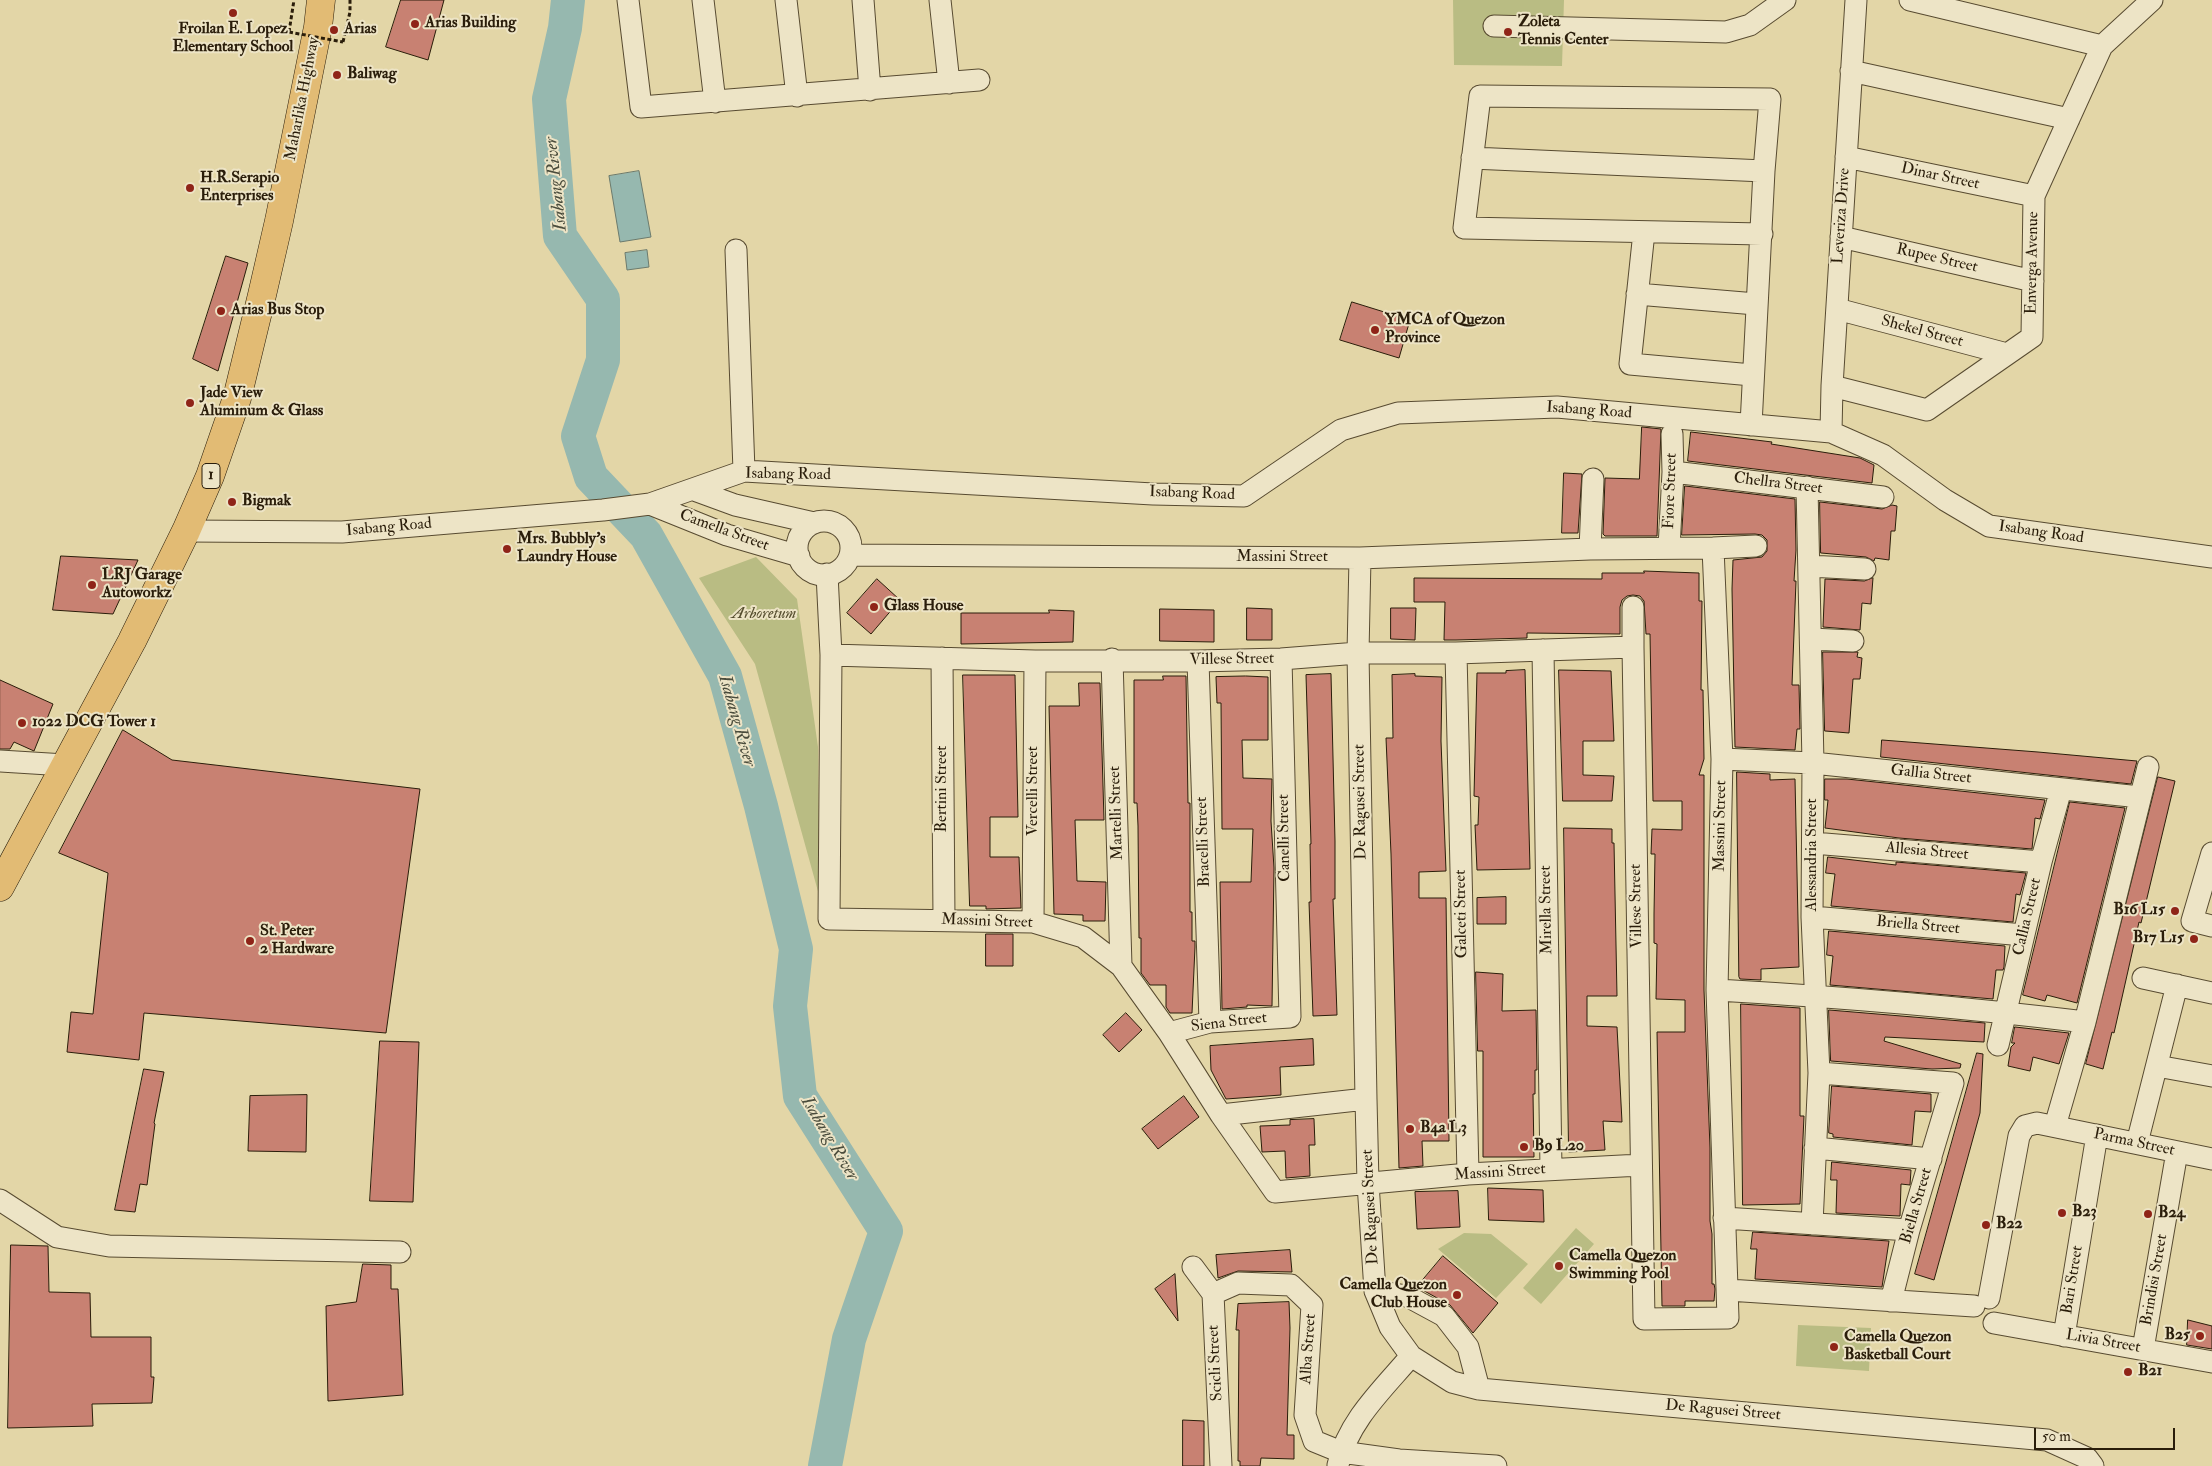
<!DOCTYPE html>
<html>
<head>
<meta charset="utf-8">
<style>
  body { margin:0 }
  #map { position:relative; width:2212px; height:1466px; overflow:hidden; background:#e3d6a7; font-family:"IM FELL Double Pica",serif }
  canvas { display:block }
  .scale { position:absolute; left:2034px; top:1428px; width:141px; height:22px; box-sizing:border-box; border:2px solid #2a1d0a; border-top:0; padding-left:6px; font-size:15px; line-height:18px; white-space:nowrap; color:#2a1d0a; -webkit-text-stroke:4px #ede4c6; paint-order:stroke }
</style>
</head>
<body>
<div id="map">
<canvas width="2212" height="1466"></canvas>
<div class="scale">50 m</div>
</div>
<script>
const context = document.querySelector('canvas').getContext('2d');
context.lineJoin = 'round';
function fill(path, color) { context.fillStyle = color; context.fill(path, 'evenodd'); }
function trace(path, color, width, dash) { context.strokeStyle = color; context.lineWidth = width; context.lineCap = dash ? 'butt' : 'round'; context.setLineDash(dash || []); context.stroke(path); }
function write(font, color, halo, rows, align = 'center') {
  context.font = font + ' "IM FELL Double Pica",serif'; context.lineWidth = 4; context.setLineDash([]); context.textBaseline = 'middle'; context.strokeStyle = halo; context.fillStyle = color; for (const [text, x, y, turn = 0] of rows) {
    context.save(); context.translate(x, y); context.rotate((+turn || 0) * Math.PI / 180); context.textAlign = isNaN(turn) ? turn : align; if (halo) context.strokeText(text, 0, 0); context.fillText(text, 0, 0); context.restore();
  }
}
const green = new Path2D(`
  M1453,0H1564L1562,66L1454,65Z
  M756,557L797,599L818,747L819,895L755,664L699,578Z
  M1576,1228L1594,1244L1541,1304L1523,1288Z
  M1464,1233L1491,1234L1528,1264L1496,1298L1438,1249Z
  M1798,1325L1871,1328L1869,1371L1796,1366Z`);
const water = new Path2D(`
  M639,171L651,237L620,242L609,176Z
  M647,250L649,267L627,270L625,253Z`);
const river = new Path2D(`
  M568,0L565,28L549,99L560,236L603,299V360L578,436L591,477L646,535L725,676L761,806L796,949L790,1006L800,1096L886,1231L849,1339L825,1466`);
const building = new Path2D(`
  M401,0H444L428,60L386,47Z
  M226,256L248,263L218,371L193,359Z
  M1352,302L1410,320L1399,358L1340,340Z
  M1642,427L1661,429L1657,536H1605L1603,534L1605,478L1639,479Z
  M1691,432L1772,442L1771,444L1860,458L1874,465L1872,483L1688,461Z
  M1564,473L1582,474L1578,533H1562Z
  M1685,486L1795,499L1796,550L1794,581H1796L1792,685H1799L1800,729H1797L1795,750L1735,747L1732,589L1733,560L1762,557L1767,551V540L1762,535L1755,534L1682,535Z
  M1820,502L1882,509L1892,505L1897,506L1895,531H1891L1889,560L1875,558L1874,561L1866,557L1821,553Z
  M61,556L138,560L113,614L53,610Z
  M1644,571L1699,573V601H1702L1701,690H1703L1704,759L1699,775H1704V990L1710,1148V1221L1712,1234V1284H1714L1715,1289L1714,1301H1685V1306H1662L1657,1032H1685V1000L1656,999L1657,944L1654,943V914L1655,854H1651L1652,829L1682,830V801H1653L1650,634H1646L1644,601L1640,596L1633,595L1627,596L1622,600L1620,607V634L1527,633V638L1456,640H1444L1445,602H1414V578L1602,579V573H1644Z
  M1873,578L1871,604L1862,603L1860,630L1823,627L1825,579L1864,581Z
  M877,579L900,600L871,634L847,613Z
  M1247,608L1272,609V640H1247Z
  M1391,608H1416L1415,640L1391,639Z
  M1160,609L1214,610V642L1160,641Z
  M1049,610L1074,611L1073,642L961,644V613H1049Z
  M1823,652H1858L1857,657L1862,658L1860,679H1853L1849,733L1825,731Z
  M1525,670L1530,869L1477,870L1475,825H1478L1479,797L1474,796L1477,673H1506V671Z
  M1559,670L1611,671L1614,741H1583V775L1614,776L1612,801H1563Z
  M1331,674L1335,841V899H1333L1337,1015L1313,1016L1309,902H1311L1310,844H1311L1306,675Z
  M1415,674V676L1442,677L1441,741L1446,871L1419,872V898H1446L1449,1141H1422L1423,1166L1399,1168L1391,854L1386,738H1393L1392,675Z
  M963,675H1015L1018,817H990V857H1019L1021,908L986,909V906H970Z
  M1163,676H1186L1188,803H1190V912H1192V941H1195V947L1192,1013H1170L1166,1007V985H1150L1141,973V938H1139L1138,826L1137,803H1134V680H1163Z
  M1246,676L1268,677V740H1242L1243,778L1272,779L1271,821L1274,868L1272,1006L1247,1005V1007L1222,1009L1220,882H1251L1253,829H1222L1221,703H1217L1216,677Z
  M0,680L53,704L34,751L14,742L10,749H0Z
  M1079,683H1100L1104,820H1075L1077,881L1106,882L1105,921H1083V915L1054,914L1049,706H1079Z
  M123,730L172,760L420,789L386,1033L144,1013L139,1060L67,1052L71,1012L93,1014L108,873L59,853Z
  M1882,740L2038,752L2137,761L2131,784L1881,757Z
  M1737,772L1770,774V780L1795,779L1799,967L1761,969V980L1740,979L1739,977Z
  M2158,777L2175,781L2141,923L2139,922L2114,1033L2112,1032L2103,1069L2086,1064Z
  M1825,779H1847L2045,800L2040,819L2035,818L2032,849L1899,838L1825,828L1828,800H1825Z
  M2070,802L2125,808L2077,1003L2047,995L2045,1001L2023,995Z
  M1564,828L1612,829V843H1614L1617,996H1587V1026L1617,1027L1622,1122L1603,1121L1605,1150L1569,1152Z
  M1828,857L1896,865V862L2026,873L2020,895L2016,894L2013,922L1831,906L1835,874L1826,873Z
  M1506,897V924H1477V898Z
  M1829,931L2005,946L2004,967L2003,970H1996L1993,999L1830,985L1833,956L1827,955Z
  M986,934H1013V966H986Z
  M1476,972L1503,974L1502,1011L1536,1010L1537,1070H1535V1094H1533L1534,1157H1483V1051H1478Z
  M1741,1004L1800,1008V1116H1804L1800,1204L1743,1205Z
  M1829,1010L1985,1023L1984,1042L1885,1037L1884,1041L1961,1064L1960,1068L1932,1069L1831,1061Z
  M1126,1013L1142,1030L1119,1052L1103,1035Z
  M2015,1027L2069,1033L2059,1064L2033,1057L2030,1071L2008,1066L2011,1047L2015,1043H2012Z
  M1313,1039L1314,1065L1280,1067L1281,1095L1226,1099L1211,1070L1210,1046Z
  M380,1041L419,1042L413,1202L370,1201Z
  M1977,1053L1983,1054L1980,1113L1934,1280L1915,1274Z
  M144,1069L164,1072L154,1123L155,1124L147,1185L140,1184L135,1212L115,1210Z
  M1832,1086L1931,1094V1112L1915,1111L1912,1145L1833,1137V1134L1829,1133Z
  M307,1095L306,1152L248,1151L250,1096Z
  M1184,1096L1199,1117L1158,1149L1142,1129Z
  M1314,1119L1315,1145H1309L1310,1176L1286,1178L1285,1151L1262,1152L1260,1126L1290,1125V1120Z
  M1832,1162L1911,1170L1910,1185L1901,1184L1900,1216L1836,1213L1837,1180H1831Z
  M1488,1188L1543,1190L1544,1222L1489,1220Z
  M1458,1191L1460,1227L1417,1229L1415,1192Z
  M1753,1232L1889,1241L1882,1287L1755,1279L1757,1249H1751Z
  M11,1245L48,1246L49,1292L90,1293L91,1337H151V1377H154L152,1403L92,1404L93,1426L8,1428Z
  M1290,1250L1292,1272L1238,1271L1218,1278L1216,1255Z
  M1443,1256L1498,1303L1473,1333L1450,1305L1417,1287Z
  M363,1264L391,1265V1289H398L403,1395L328,1401L326,1306L356,1302Z
  M1175,1274L1178,1321L1155,1289Z
  M1289,1302L1290,1328L1287,1435H1294V1459L1261,1458L1260,1466H1240V1461H1238L1239,1330H1236L1238,1304Z
  M2188,1320L2212,1326V1349L2187,1345Z
  M1183,1420L1204,1421V1466H1183Z`);
const path = new Path2D(`
  M289,32L294,0
  M343,42L350,12V0`);
const minor = new Path2D(`
  M628,0L641,107L979,80
  M703,0L715,102
  M786,0L797,96
  M863,0L870,90
  M940,0L949,83
  M1910,0L2102,46
  M1494,26L1726,32L1750,25L1785,0
  M1851,71L2069,119
  M1846,157L2034,196
  M1472,158L1764,171
  M1644,232L1630,364L1752,375
  M1841,237L2033,281
  M736,250L744,471
  M1637,294L1756,304
  M1837,309L2007,354
  M1832,386L1927,410L2032,337L2034,196L2102,46L2152,0
  M1751,425L1764,171L1770,99L1480,96L1464,228L1762,234
  M1831,432L1832,386L1856,0
  M1673,472L1883,497
  M1807,487L1813,763L1812,917L1819,1073L1812,1224
  M694,490L735,505L814,523
  M650,504L727,535L799,556
  M797 548a27 27 0 1 1 54 0a27 27 0 1 1-54 0Z
  M186,531L342,532L603,510L650,504L744,471L1153,494L1244,496L1341,430L1398,413L1557,407L1831,432L1883,455L1945,500L1989,526L2212,557
  M1669,548L1673,472L1672,434
  M1590,549L1593,479
  M850,555L1360,558L1590,549L1713,548L1756,546
  M1360,558L1358,653L1366,1099L1368,1183L1375,1291L1390,1327L1411,1356L1452,1382L1479,1389L2047,1440L2087,1458L2093,1466
  M1809,566L1865,569
  M827,574L831,655L829,919L1033,922L1083,937L1121,966L1169,1033L1221,1115L1275,1192L1468,1174L1641,1165
  M1633,607V647
  M1811,639L1853,641
  M1543,650L1551,1169
  M1456,653L1468,1174
  M831,655L1035,661H1198L1281,659L1358,653H1456L1633,647L1644,1319L1728,1318L1717,990L1722,759L1713,548
  M942,658L944,920
  M1112,659L1121,966
  M1198,661L1210,1022
  M1722,759L1813,763L2140,797
  M0,761L65,765
  M1813,843L2041,862
  M2212,853L2192,921L2212,926
  M1812,917L2024,935
  M1033,922L1035,661
  M2143,978L2212,993
  M1717,990C1840,997 1963,1007 2085,1022
  M1169,1033L1210,1022L1290,1017L1281,659
  M1998,1045L2041,862L2061,789
  M2157,1066L2212,1076
  M1819,1073L1953,1083L1909,1230L1891,1301
  M1221,1115L1366,1099
  M2055,1126L2085,1022L2148,767
  M2137,1143L2177,985
  M1815,1148L1931,1159
  M0,1200L57,1237L109,1246L400,1252
  M1724,1218L1909,1230
  M1193,1267L1213,1294L1221,1466
  M1728,1290L1974,1306
  M1375,1291L1407,1296L1444,1316L1468,1347L1479,1389
  M1213,1294L1238,1283L1291,1285L1312,1305L1305,1415L1314,1441L1341,1452L1399,1460L1496,1466
  M1989,1298L2019,1136L2025,1126L2037,1123L2212,1159
  M1994,1323L2212,1362
  M2064,1336L2097,1135
  M2143,1349L2177,1152
  M1338,1465C1348,1421 1383,1389 1411,1356`);
const major = new Path2D(`
  M0,887L132,641L186,531L210,476L237,398L262,295L279,221L318,27L321,0`);
const pathBridge = new Path2D(`
  M289,32L343,42`);
const markers = [
  [233,13,5,"#8f2418"],
  [415,24,5,"#8f2418"],
  [334,30,5,"#8f2418"],
  [1508,32,5,"#8f2418"],
  [337,75,5,"#8f2418"],
  [190,188,5,"#8f2418"],
  [221,311,5,"#8f2418"],
  [1375,330,5,"#8f2418"],
  [190,403,5,"#8f2418"],
  [232,502,5,"#8f2418"],
  [507,549,5,"#8f2418"],
  [92,585,5,"#8f2418"],
  [874,607,5,"#8f2418"],
  [22,723,5,"#8f2418"],
  [2175,911,5,"#8f2418"],
  [2194,939,5,"#8f2418"],
  [250,941,5,"#8f2418"],
  [1410,1129,5,"#8f2418"],
  [1524,1147,5,"#8f2418"],
  [2062,1213,5,"#8f2418"],
  [2148,1214,5,"#8f2418"],
  [1986,1225,5,"#8f2418"],
  [1559,1266,5,"#8f2418"],
  [1457,1295,5,"#8f2418"],
  [2200,1336,5,"#8f2418"],
  [1834,1347,5,"#8f2418"],
  [2128,1372,5,"#8f2418"]
];
const shields = [
  [211,476,18]
];
const shieldNames = [
  ["1",211,476]
];
const poiNames = [
  ["Zoleta",1518,23],
  ["Tennis Center",1518,41],
  ["Arias Building",425,24],
  ["Froilan E. Lopez",233,30,"center"],
  ["Elementary School",233,48,"center"],
  ["Arias",344,30],
  ["Baliwag",347,75],
  ["H.R.Serapio",200,179],
  ["Enterprises",200,197],
  ["Arias Bus Stop",231,311],
  ["YMCA of Quezon",1385,321],
  ["Province",1385,339],
  ["Jade View",200,394],
  ["Aluminum & Glass",200,412],
  ["Bigmak",242,502],
  ["Mrs. Bubbly's",517,540],
  ["Laundry House",517,558],
  ["LRJ Garage",102,576],
  ["Autoworkz",102,594],
  ["Glass House",884,607],
  ["1022 DCG Tower 1",32,723],
  ["B16 L15",2165,911,"right"],
  ["St. Peter",260,932],
  ["2 Hardware",260,950],
  ["B17 L15",2184,939,"right"],
  ["B4a L3",1420,1129],
  ["B9 L20",1534,1147],
  ["B23",2072,1213],
  ["B24",2158,1214],
  ["B22",1996,1225],
  ["Camella Quezon",1569,1257],
  ["Swimming Pool",1569,1275],
  ["Camella Quezon",1447,1286,"right"],
  ["Club House",1447,1304,"right"],
  ["B25",2190,1336,"right"],
  ["Camella Quezon",1844,1338],
  ["Basketball Court",1844,1356],
  ["B21",2138,1372]
];
const streetNames = [
  ["Maharlika Highway",303,99,-79],
  ["Dinar Street",1940,177,12],
  ["Leveriza Drive",1842,216,-86],
  ["Rupee Street",1937,259,13],
  ["Enverga Avenue",2033,263,-89],
  ["Shekel Street",1922,332,15],
  ["Isabang Road",1589,411,4],
  ["Isabang Road",788,475,1],
  ["Chellra Street",1778,484,7],
  ["Fiore Street",1671,491,-88],
  ["Isabang Road",1192,494,2],
  ["Isabang Road",389,528,-5],
  ["Camella Street",724,531,20],
  ["Isabang Road",2041,533,8],
  ["Massini Street",1282,558],
  ["Villese Street",1232,660,-1],
  ["Gallia Street",1931,775,6],
  ["Bertini Street",943,789,-90],
  ["Vercelli Street",1034,791,-90],
  ["De Ragusei Street",1361,802,-91],
  ["Martelli Street",1117,813,-92],
  ["Massini Street",1721,826,-89],
  ["Canelli Street",1285,838,-91],
  ["Bracelli Street",1204,842,-92],
  ["Allesia Street",1927,852,5],
  ["Alessandria Street",1813,855,-90],
  ["Villese Street",1637,906,-91],
  ["Mirella Street",1547,910,-91],
  ["Galceti Street",1462,914,-91],
  ["Callia Street",2028,917,-77],
  ["Massini Street",987,922,2],
  ["Briella Street",1918,926,5],
  ["Siena Street",1229,1023,-7],
  ["Parma Street",2134,1143,12],
  ["Massini Street",1500,1173,-4],
  ["Biella Street",1917,1206,-74],
  ["De Ragusei Street",1371,1207,-93],
  ["Bari Street",2073,1280,-81],
  ["Brindisi Street",2155,1280,-80],
  ["Livia Street",2103,1342,10],
  ["Alba Street",1309,1349,-86],
  ["Scicli Street",1216,1363,-93],
  ["De Ragusei Street",1723,1411,5]
];
const parkNames = [
  ["Arboretum",764,615]
];
const waterNames = [
  ["Isabang River",557,184,-96],
  ["Isabang River",736,721,74],
  ["Isabang River",829,1139,59]
];
fill(green, '#b9bc83');
fill(water, '#96b8af');
trace(water, '#6b7a6d', 1);
trace(river, '#96b8af', 34);
fill(building, '#c88172');
trace(building, '#2a1d0a', 1);
trace(minor, '#584b31', 23);
trace(major, '#2a1d0a', 29);
trace(path, '#2a1d0a', 3, [4, 2.5]);
trace(minor, '#ede4c6', 21);
trace(major, '#e2bb74', 28);
trace(pathBridge, '#2a1d0a', 3, [4, 2.5]);
for (const [x, y, r, color] of markers) { const dot = new Path2D(); dot.arc(x, y, r, 0, 2 * Math.PI); context.fillStyle = color; context.fill(dot); trace(dot, '#ede4c6', 2); }
for (const [x, y, w] of shields) { const box = new Path2D(); box.roundRect(x - w / 2, y - 12.5, w, 25, 4); context.fillStyle = '#ede4c6'; context.fill(box); trace(box, '#2a1d0a', 1); }
write('bold 15px', '#2a1d0a', null, shieldNames);
write('bold 16px', '#2a1d0a', '#ede4c6', poiNames, 'left');
write('16px', '#2a1d0a', '#ede4c6', streetNames);
write('italic 16px', '#554d2e', '#ede4c6', parkNames);
write('italic 18px', '#4a4c3c', '#ede4c6', waterNames);
</script>
</body>
</html>
